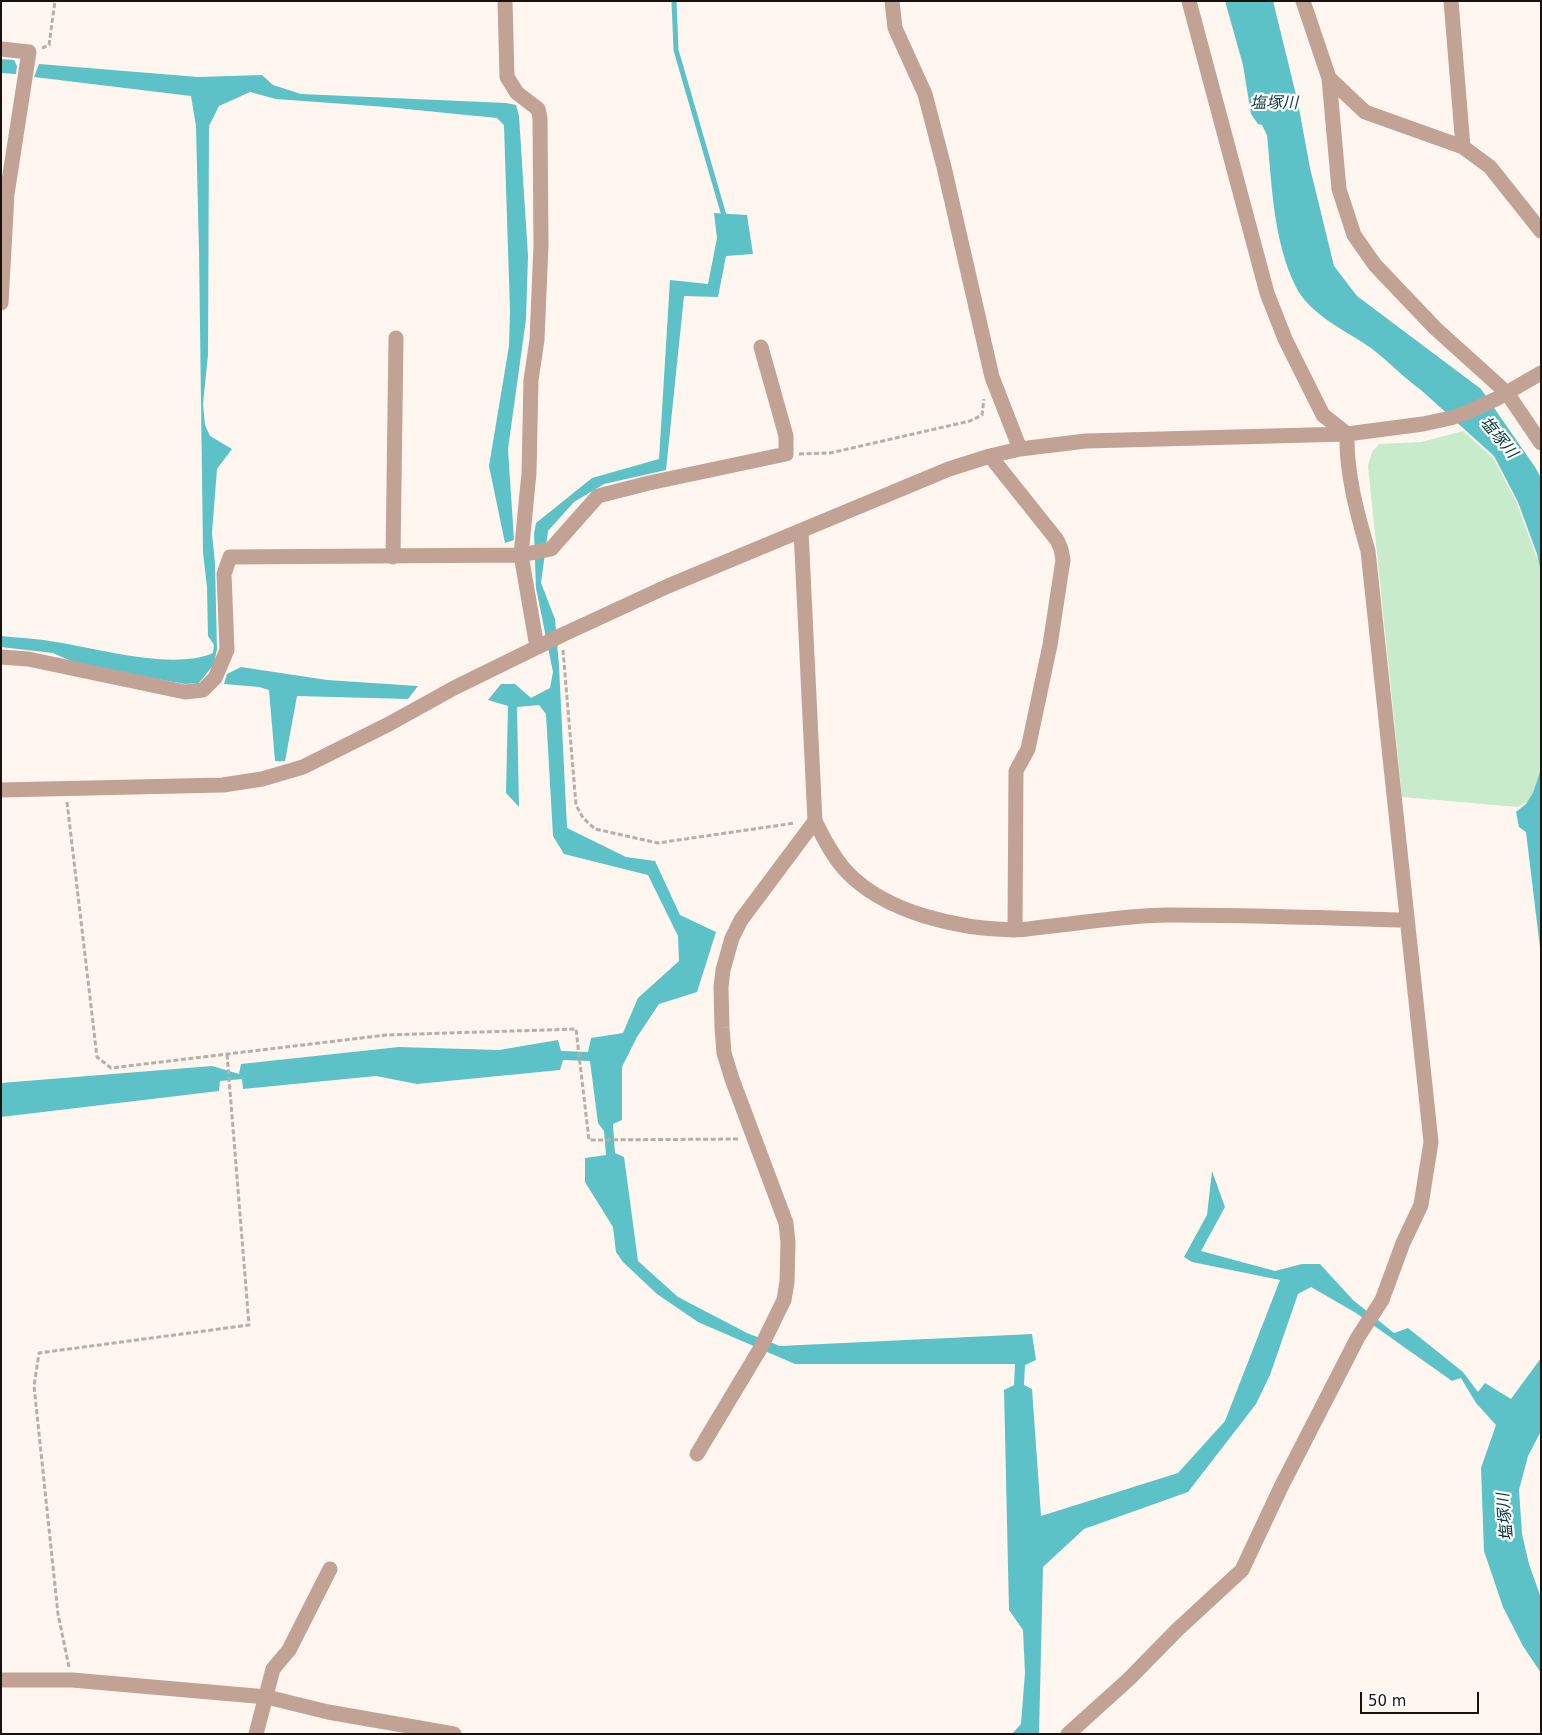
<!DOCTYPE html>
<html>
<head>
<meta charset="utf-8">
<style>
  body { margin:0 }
  #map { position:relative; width:1542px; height:1735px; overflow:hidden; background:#fef6ef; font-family:"DejaVu Sans",sans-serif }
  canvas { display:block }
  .frame { position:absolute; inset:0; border:2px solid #19120c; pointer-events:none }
  .scale { position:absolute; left:1360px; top:1692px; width:119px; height:22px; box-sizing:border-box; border:2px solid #19120c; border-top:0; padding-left:6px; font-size:15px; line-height:18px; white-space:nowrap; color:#19120c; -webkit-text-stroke:4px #fff; paint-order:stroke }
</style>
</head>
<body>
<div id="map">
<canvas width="1542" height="1735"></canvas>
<div class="frame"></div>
<div class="scale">50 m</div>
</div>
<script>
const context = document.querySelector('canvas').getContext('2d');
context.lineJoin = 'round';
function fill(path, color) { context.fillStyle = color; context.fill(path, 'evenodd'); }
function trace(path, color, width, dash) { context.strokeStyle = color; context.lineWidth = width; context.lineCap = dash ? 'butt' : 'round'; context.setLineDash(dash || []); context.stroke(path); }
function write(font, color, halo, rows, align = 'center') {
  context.font = font + ' "DejaVu Sans","Noto Sans JP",sans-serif'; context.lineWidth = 4.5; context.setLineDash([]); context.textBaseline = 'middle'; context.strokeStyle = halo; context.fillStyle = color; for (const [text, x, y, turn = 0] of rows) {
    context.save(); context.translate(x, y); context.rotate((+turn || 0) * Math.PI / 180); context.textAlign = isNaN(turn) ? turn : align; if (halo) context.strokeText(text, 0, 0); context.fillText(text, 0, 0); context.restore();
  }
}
const green = new Path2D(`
  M1463,431L1493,458L1516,501L1536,556L1538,559L1537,554L1541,560V787L1526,804V802L1518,807L1402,797L1368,466L1372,452L1379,444L1421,442Z`);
const water = new Path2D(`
  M1225,1H1273L1298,103L1310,168L1334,266L1357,296L1481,389L1535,467L1541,478V572L1537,554L1518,502L1494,456L1421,390C1403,377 1388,361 1371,348C1345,330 1309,315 1295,285C1273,239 1272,185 1267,135L1262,125L1258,124L1251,114L1243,65Z
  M1,59L14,60L17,66L16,74L1,73Z
  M39,64L198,77L262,75L273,85L301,94L506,103L516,105L519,116L528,256L526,319L508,449L514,540L505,543L489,466L509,346L510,311L504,125L497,118L386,107L276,99L250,92L219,106L209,126L208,355L203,404L205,425L210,436L232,449L217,469L212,533L215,564L217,649L214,664L199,683L185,684L82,666L53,653L1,647V636C21,638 42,639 62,643C103,650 175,670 213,653L214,645L208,636L207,587L203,552L199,251L196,126L191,96L34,77Z
  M714,213L747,215L753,254L726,256L718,297L684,296L666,470L604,484L574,502L548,531L541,583L555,619L559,666L567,828L626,857L655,861L680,915L716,932L697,992L659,1004L637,1037L622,1067V1120L613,1124L615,1153L624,1157L638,1261L678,1297L747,1333L780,1346L1032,1334L1036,1360L1025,1365L1024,1385L1032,1389L1041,1516L1178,1473L1225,1421L1280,1280L1192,1262L1184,1257L1207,1215L1212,1171L1225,1207L1201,1251L1275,1271L1302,1264H1320L1353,1300L1394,1333L1408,1328L1463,1372L1478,1392L1485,1383L1511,1399L1541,1358V1431L1528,1456L1519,1490L1522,1534L1529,1564L1541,1598V1673L1523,1646L1503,1607L1484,1551L1481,1468L1496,1425L1476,1403L1461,1378L1452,1381L1356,1313L1311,1287L1298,1294L1270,1375L1256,1404L1188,1492L1084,1529L1043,1567L1039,1734H1012L1021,1724L1025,1673L1023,1630L1009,1610L1004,1390L1014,1385L1015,1364H795L698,1322L657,1294L623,1262L616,1252L613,1227L585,1182V1158L606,1155L604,1131L598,1123L590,1061L563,1060L560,1070L417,1084L376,1076L243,1089L242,1079L220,1081L219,1091L1,1117V1083L212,1066L239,1074L241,1064L399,1047L499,1050L558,1040L561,1051L588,1052L591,1038L623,1033L638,998L679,961L678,936L648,875L564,854L553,836L546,714L539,705L517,707L519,807L506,793L508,706L488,700L501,684H515L531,698L550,688L553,672L536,588L534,534L536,523L592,478L659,459L670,280L708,284L717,238Z
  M241,667L327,680L418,686L408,699L297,696L285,761H275L269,690L259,687L224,684L227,674Z
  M1541,769V956L1526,832L1519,827L1516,812L1526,804L1533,793Z`);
const stream = new Path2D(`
  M674,1L676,50L725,219`);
const path = new Path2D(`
  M42,48L49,45L55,1
  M799,454L830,453L970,421L982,415L984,399
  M563,650L576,805L583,818L595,829L658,843L795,823
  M67,802L97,1057L111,1068L386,1035L576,1029L589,1140L740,1139
  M69,1667L58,1614L34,1386L39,1353L249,1325L227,1054`);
const minor = new Path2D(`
  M505,1L507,77L517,93L538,109L540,118L541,245L537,340L531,380L529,473L521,555L537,647
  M892,1L895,28L925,94L944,167L992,377L1020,449
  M1303,1L1329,78L1339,189L1354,235L1375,265L1435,328L1507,393L1541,443
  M1451,1L1463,147
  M1,49L29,52L7,194L1,303
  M1329,78L1365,112L1463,147L1490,167L1541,231
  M990,456L1057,540L1061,549L1063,560L1050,645L1028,749L1016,771L1015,930
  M801,531L815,821C824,839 833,857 847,872C886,913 959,929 1014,930C1026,930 1039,927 1052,926C1090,922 1130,915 1168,915C1248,915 1327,918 1406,920
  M393,557L396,338
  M1,657L28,659L185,692L203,690L215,678L227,650L224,574L230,557L521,555L551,549L598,496L649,483L786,454V436L761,347
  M1,790L223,785L262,779L303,767L389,724L454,688L562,635L668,586L949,469L990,456L1020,449L1086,441L1347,434L1423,424L1451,418L1468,412L1496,399L1541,373
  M697,1454L760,1349L784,1300L787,1282L788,1242L786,1223L732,1079L724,1053L722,1028L721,987L723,970L732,938L741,920L815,821
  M1,1680H72L267,1697L328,1712L454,1734
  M256,1734L273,1669L289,1650L330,1569
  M1068,1734L1129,1679L1177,1630L1242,1570L1281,1487L1358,1337L1382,1300L1403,1243L1421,1205L1431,1142L1368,551C1357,513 1346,473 1347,434L1323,415L1285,339L1267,293L1189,1`);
const waterNames = [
  ["塩塚川",1274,104],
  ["塩塚川",1498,438,50],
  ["塩塚川",1506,1517,-95]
];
fill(green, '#c7ebcb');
fill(water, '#5cc2c8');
trace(stream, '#5cc2c8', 5);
trace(path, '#b7b0a9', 3, [5, 2.5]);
trace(minor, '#c2a294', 15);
write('italic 16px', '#06383b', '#fff', waterNames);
</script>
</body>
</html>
